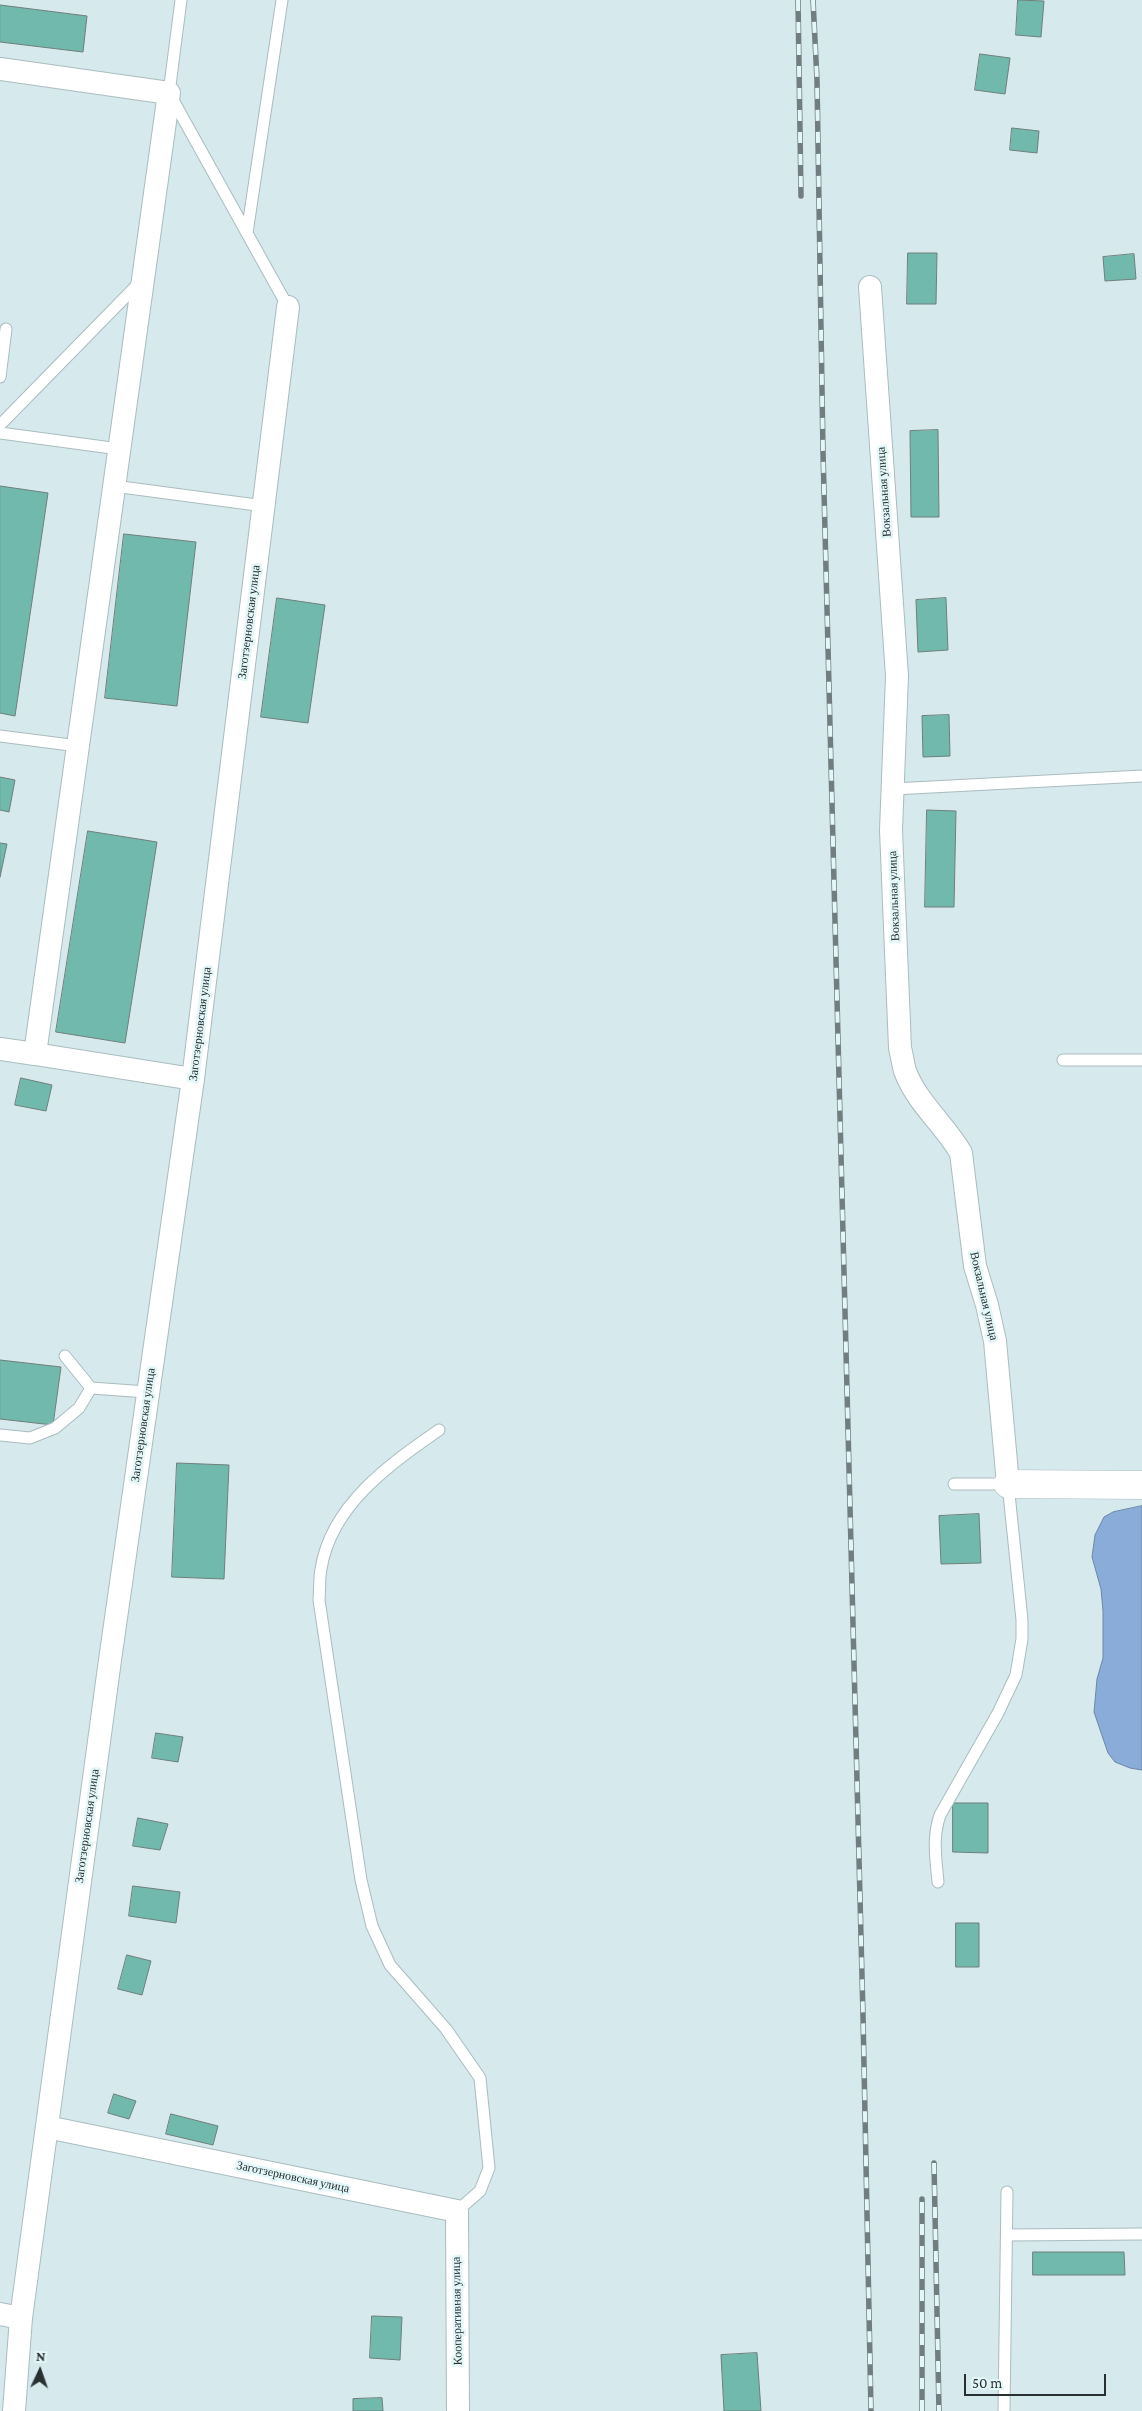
<!DOCTYPE html>
<html>
<head>
<meta charset="utf-8">
<style>
  body { margin:0 }
  #map { position:relative; width:1142px; height:2411px; overflow:hidden; background:#d6e9ec; font-family:"Crimson Pro",serif }
  canvas { display:block }
  .north { position:absolute; left:15px; top:2346px; width:50px; height:50px; -webkit-text-stroke:4px #e3f7f9; paint-order:stroke; rotate:3deg; font-size:14px; font-weight:700; line-height:20px; text-align:center; color:#293031 }
  .north::after { content:''; display:block; margin:auto; width:18px; height:22px; background:#293031; clip-path:polygon(50% 0,100% 100%,50% 72%,0 100%) }
  .scale { position:absolute; left:964px; top:2374px; width:142px; height:22px; box-sizing:border-box; border:2px solid #293031; border-top:0; padding-left:6px; font-size:15px; line-height:18px; white-space:nowrap; color:#293031; -webkit-text-stroke:4px #e3f7f9; paint-order:stroke }
</style>
</head>
<body>
<div id="map">
<canvas width="1142" height="2411"></canvas>
<div class="north">N</div>
<div class="scale">50 m</div>
</div>
<script>
const context = document.querySelector('canvas').getContext('2d');
context.lineJoin = 'round';
function fill(path, color) { context.fillStyle = color; context.fill(path, 'evenodd'); }
function trace(path, color, width, dash) { context.strokeStyle = color; context.lineWidth = width; context.lineCap = dash ? 'butt' : 'round'; context.setLineDash(dash || []); context.stroke(path); }
function write(font, color, halo, rows, align = 'center') {
  context.font = font + ' "Crimson Pro",serif'; context.lineWidth = 5; context.setLineDash([]); context.textBaseline = 'middle'; context.strokeStyle = halo; context.fillStyle = color; for (const [text, x, y, turn = 0] of rows) {
    context.save(); context.translate(x, y); context.rotate((+turn || 0) * Math.PI / 180); context.textAlign = isNaN(turn) ? turn : align; if (halo) context.strokeText(text, 0, 0); context.fillText(text, 0, 0); context.restore();
  }
}
const water = new Path2D(`
  M1142,1506V1770L1130,1768L1115,1762L1108,1753L1094,1712L1097,1679L1103,1658V1611L1101,1589L1092,1557L1095,1535L1104,1517L1113,1512Z`);
const building = new Path2D(`
  M1018,0L1044,1L1041,37L1016,35Z
  M0,5L87,16L83,52L0,42Z
  M980,54L1010,58L1005,94L975,90Z
  M1012,128L1039,131L1037,153L1010,150Z
  M908,253H937L936,304H907Z
  M1134,254L1136,279L1105,281L1103,257Z
  M938,430L939,517H911L910,431Z
  M0,486L48,493L15,716L0,713Z
  M124,534L196,542L177,706L105,698Z
  M277,598L325,605L308,723L261,717Z
  M946,598L948,650L918,652L916,600Z
  M949,715L950,756L923,757L922,716Z
  M0,777L15,780L9,812L0,810Z
  M927,810L956,811L954,907H925Z
  M88,831L157,842L125,1043L56,1032Z
  M0,843L7,844L0,877Z
  M21,1078L52,1085L46,1111L15,1105Z
  M0,1360L61,1367L53,1425L0,1419Z
  M177,1463L229,1465L224,1579L172,1577Z
  M979,1514L981,1563L941,1564L939,1516Z
  M156,1733L183,1737L178,1762L152,1758Z
  M953,1803H988V1853L953,1852Z
  M138,1818L168,1824L160,1850L133,1846Z
  M133,1886L180,1892L176,1923L129,1916Z
  M956,1923H979V1967H956Z
  M127,1955L151,1961L142,1995L118,1989Z
  M114,2094L136,2101L129,2119L108,2113Z
  M171,2114L218,2126L213,2145L166,2134Z
  M1033,2252H1124L1125,2275H1033Z
  M372,2316L402,2317L400,2360L370,2358Z
  M757,2353L761,2411H724L721,2355Z
  M382,2398L383,2411H353V2399Z`);
const lane = new Path2D(`
  M181,0L169,93L288,307
  M247,233L282,0
  M0,377L6,329
  M0,425L141,281
  M0,433L119,449
  M114,486L264,506
  M0,736L78,746
  M893,789L1142,776
  M1063,1060H1142
  M65,1356L91,1388
  M439,1430C390,1464 331,1505 321,1569C319,1579 320,1590 319,1600L361,1880L372,1926L390,1965L446,2029L480,2078L489,2168L480,2191L457,2211
  M0,1435L30,1438L55,1428L79,1408L91,1388L147,1392
  M938,1882C936,1859 932,1838 940,1815L998,1713L1016,1675L1022,1639V1620L1008,1484H954
  M1007,2235L1142,2234
  M1004,2411L1007,2192`);
const street = new Path2D(`
  M0,69L169,93L35,1054L193,1079
  M870,287L897,676L891,830L900,1048C902,1056 903,1064 905,1071C917,1103 945,1125 961,1153L975,1266L987,1305L995,1341L1008,1484
  M0,1049L35,1054
  M47,2127L457,2211L458,2411
  M0,2314L21,2318
  M14,2411L21,2318L110,1660L193,1079L288,307`);
const secondary = new Path2D(`
  M1008,1484L1142,1485`);
const rail = new Path2D(`
  M798,0L801,196
  M813,0L817,80L823,452L863,2015L871,2411
  M934,2163L939,2411
  M922,2411V2199`);
const streetNames = [
  ["Вокзальная улица",884,492,-94],
  ["Заготзерновская улица",249,622,-83],
  ["Вокзальная улица",894,896,-92],
  ["Заготзерновская улица",200,1024,-83],
  ["Вокзальная улица",984,1296,77],
  ["Заготзерновская улица",143,1425,-82],
  ["Заготзерновская улица",87,1826,-82],
  ["Заготзерновская улица",293,2177,12],
  ["Кооперативная улица",457,2311,-91]
];
fill(water, '#89acd8');
trace(water, '#6c87a6', 1);
fill(building, '#71b9ad');
trace(building, '#6e7f7b', 1);
trace(lane, '#aabcbf', 13);
trace(street, '#aabcbf', 24);
trace(secondary, '#aabcbf', 29);
trace(lane, '#fff', 11);
trace(street, '#fff', 22);
trace(secondary, '#fff', 28);
trace(rail, '#717d7f', 5.5);
trace(rail, '#e3f7f9', 4, [11]);
write('12px', '#293031', '#e3f7f9', streetNames);
</script>
</body>
</html>
